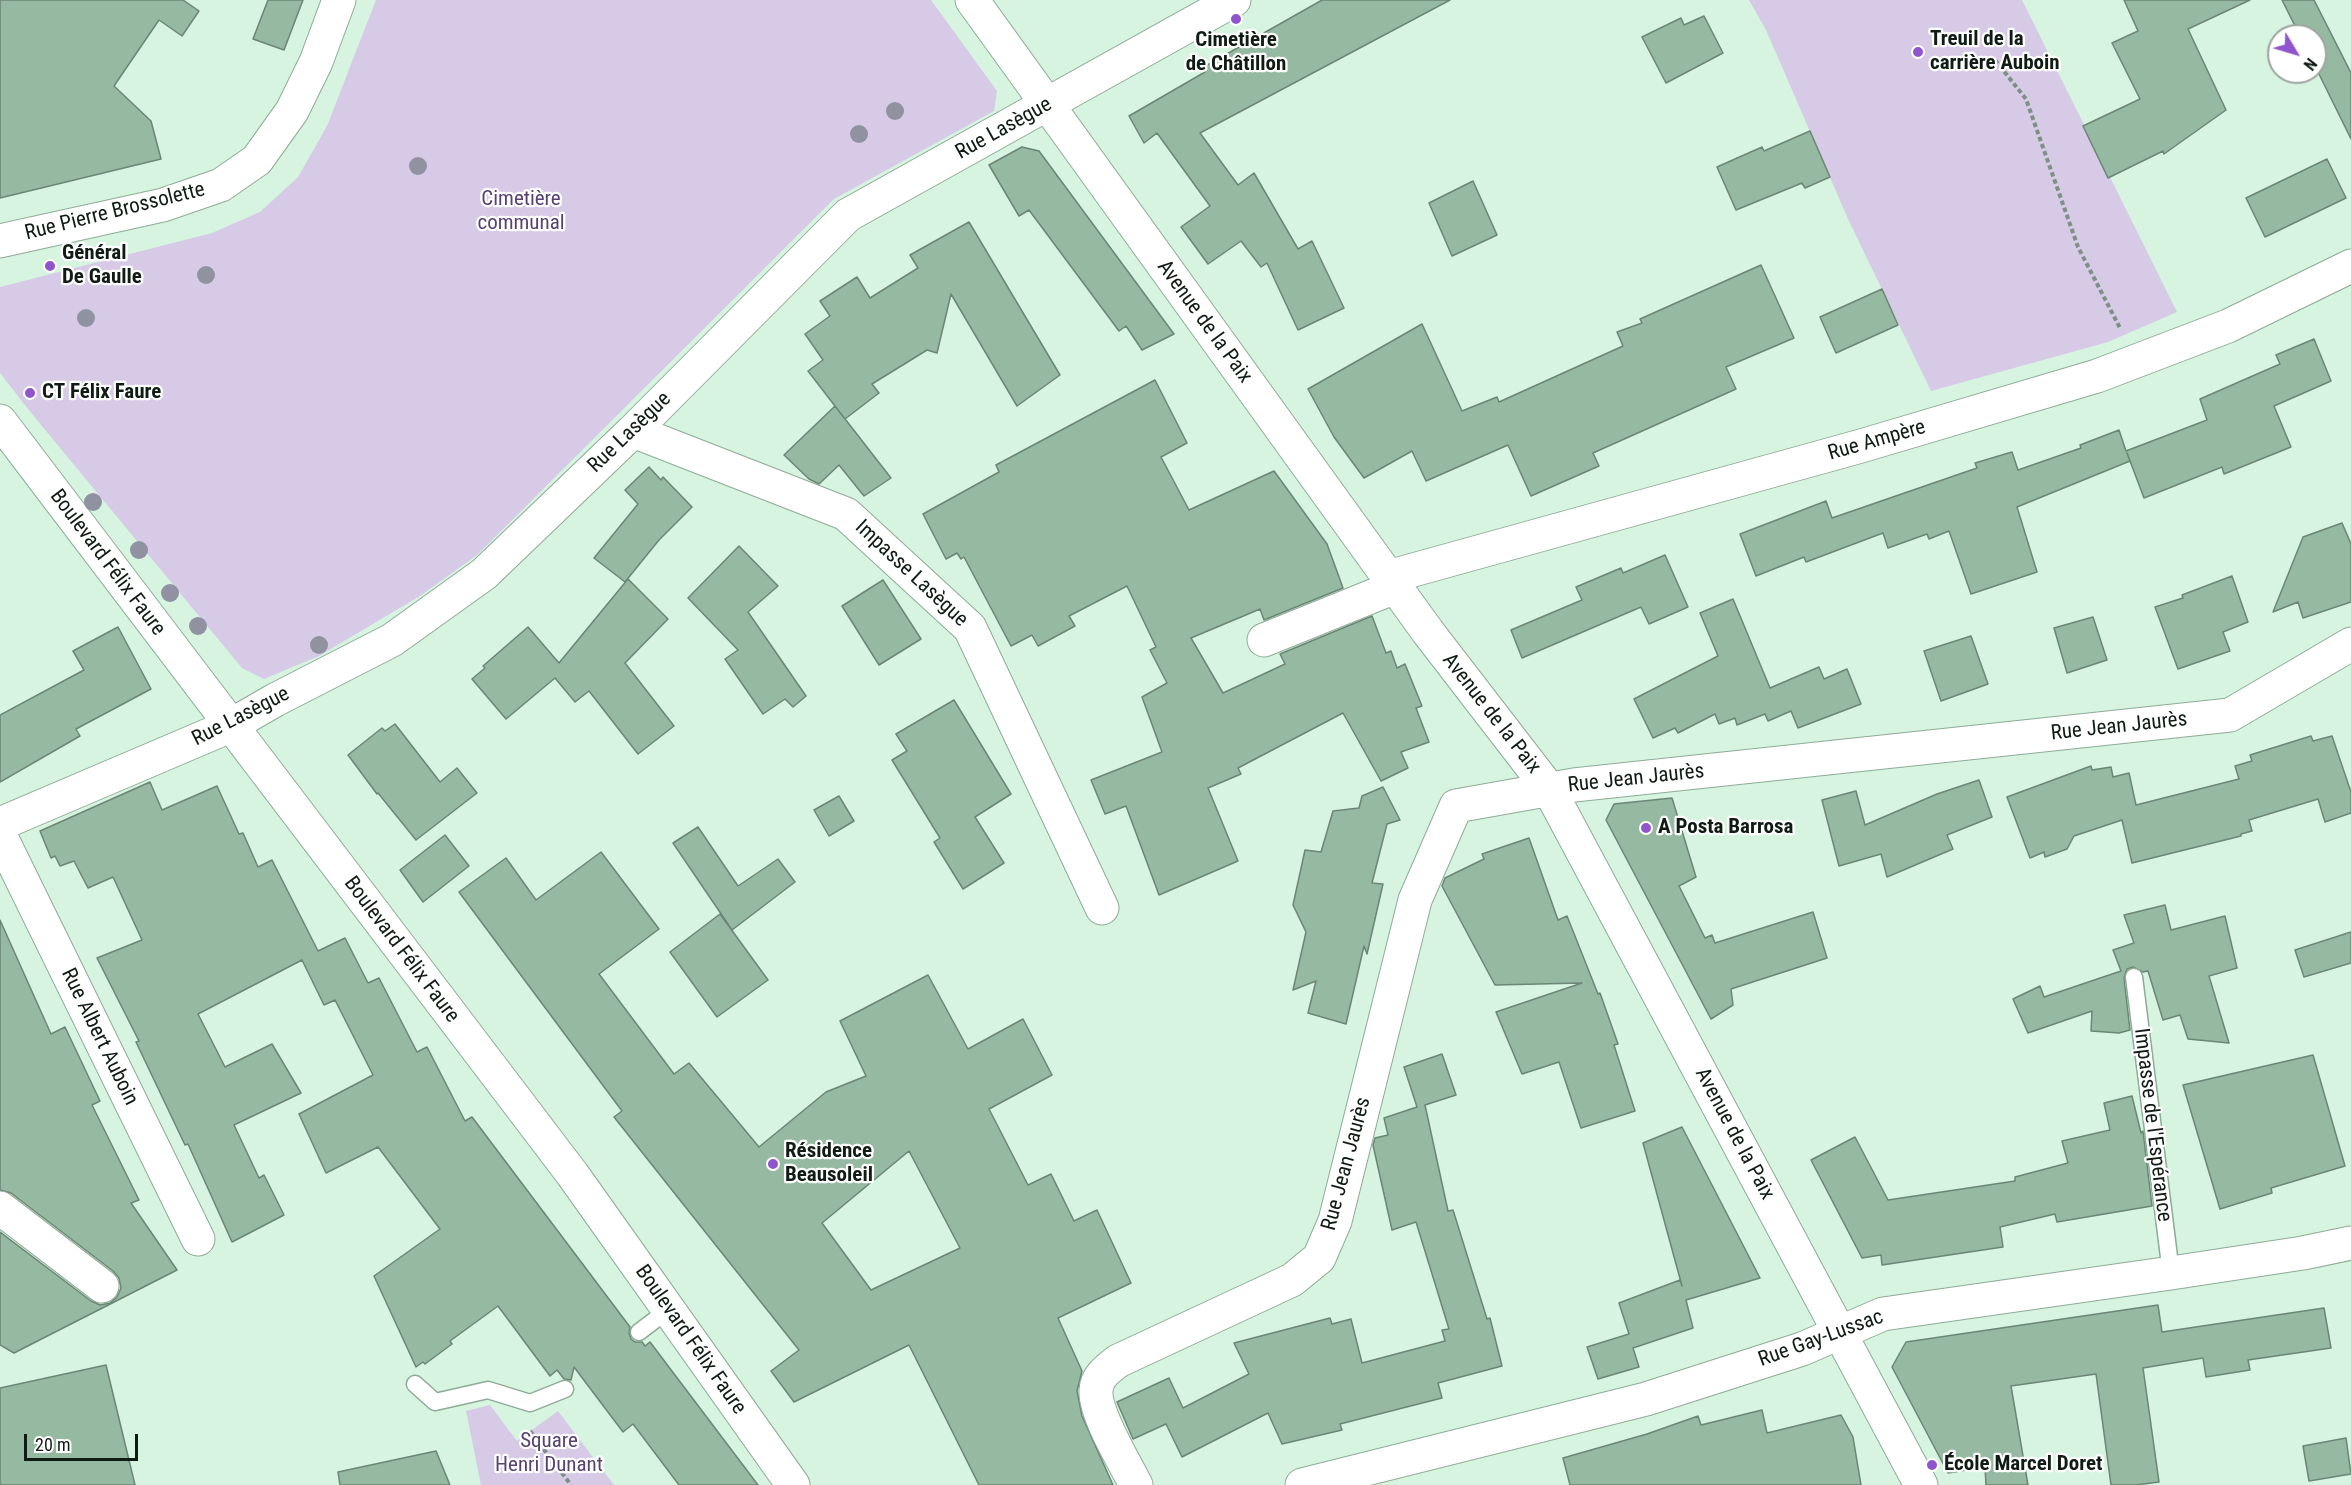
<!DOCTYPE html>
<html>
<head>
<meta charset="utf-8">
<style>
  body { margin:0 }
  #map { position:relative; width:2351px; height:1485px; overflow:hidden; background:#d6f4e0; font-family:"Roboto Condensed",sans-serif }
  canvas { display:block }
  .north { position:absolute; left:2267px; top:24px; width:60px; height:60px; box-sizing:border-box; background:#fff; border:2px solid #9fa4a1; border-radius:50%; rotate:128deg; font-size:16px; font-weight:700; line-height:24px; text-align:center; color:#101b14 }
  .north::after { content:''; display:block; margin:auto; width:21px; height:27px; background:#9055cc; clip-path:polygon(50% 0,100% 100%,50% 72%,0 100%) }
  .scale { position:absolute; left:24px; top:1434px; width:114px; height:27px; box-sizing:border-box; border:3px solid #101b14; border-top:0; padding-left:8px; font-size:18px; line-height:21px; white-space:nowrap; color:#101b14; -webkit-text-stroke:4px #fff; paint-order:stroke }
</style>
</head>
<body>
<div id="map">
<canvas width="2351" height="1485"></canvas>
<div class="north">N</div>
<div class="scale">20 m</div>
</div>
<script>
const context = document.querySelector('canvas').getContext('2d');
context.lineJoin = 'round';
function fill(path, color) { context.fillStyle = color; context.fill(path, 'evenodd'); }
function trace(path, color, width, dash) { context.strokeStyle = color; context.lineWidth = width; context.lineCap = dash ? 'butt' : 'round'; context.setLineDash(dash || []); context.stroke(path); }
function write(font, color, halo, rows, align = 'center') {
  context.font = font + ' "Roboto Condensed",sans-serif'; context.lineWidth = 4.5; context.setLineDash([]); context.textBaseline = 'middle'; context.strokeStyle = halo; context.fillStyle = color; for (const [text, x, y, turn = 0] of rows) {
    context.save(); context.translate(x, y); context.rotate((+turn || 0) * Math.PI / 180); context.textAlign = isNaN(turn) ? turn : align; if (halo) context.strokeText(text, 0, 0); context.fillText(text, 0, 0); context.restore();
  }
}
const green = new Path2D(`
  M376,0H931L997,91L994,111L834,199L477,555L420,596L319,656L264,679L242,668L32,414L0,373V287L212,233L260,212L298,177L327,126Z
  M1749,0H2022L2177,312L2108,342L1931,391L1848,219L1766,30Z
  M490,1405L517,1441L558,1411L614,1485H481L466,1411Z`);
const building = new Path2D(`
  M0,0H183L199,11L182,36L159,20L114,86L151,121L161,159L0,198Z
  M268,0H303L284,50L253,39Z
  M1322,0H1450L1200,133L1238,185L1254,173L1298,249L1312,241L1344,308L1298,330L1267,263L1261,267L1241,241L1208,264L1181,227L1210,206L1157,133L1144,143L1129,116L1205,72L1202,68Z
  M2124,0H2250L2188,29L2226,110L2164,154L2163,151L2108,178L2083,126L2140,99L2112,43L2138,31Z
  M2282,0H2314L2351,73V139L2315,66V36H2300Z
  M1704,16L1723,53L1666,83L1642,37L1681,18L1684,25Z
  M1810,131L1830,177L1805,188L1802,183L1736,210L1717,167L1762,147L1764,151Z
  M1022,147L1039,151L1174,334L1142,350L1126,326L1119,331L1029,210L1019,216L989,165Z
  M2327,159L2346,198L2265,237L2246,198Z
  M1473,181L1497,235L1452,256L1429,203Z
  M969,222L1060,375L1017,406L951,294L937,353L927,350L872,384L879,393L845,419L808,371L823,360L805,334L830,316L820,301L857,277L870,298L918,268L910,255Z
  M1761,265L1794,338L1726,367L1736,389L1593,453L1599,466L1531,496L1508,445L1426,481L1412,451L1364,478L1334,437L1308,389L1422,324L1462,411L1497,397L1499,402L1623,346L1617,332L1642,323L1640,319Z
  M1882,289L1898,325L1836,353L1820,317Z
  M2314,339L2331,381L2274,406L2291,447L2224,474L2222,467L2144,498L2127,453L2130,461L2017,507L2037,572L1971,594L1949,531L1929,539L1927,534L1888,548L1883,533L1806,562L1804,557L1756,576L1740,534L1826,501L1832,518L1977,468L1975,463L2012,452L2018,470L2081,448L2080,445L2119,430L2126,451L2207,420L2200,399L2280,364L2276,355Z
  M1155,380L1187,443L1161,457L1189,510L1274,471L1327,544L1343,588L1264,620L1260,609L1191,638L1223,693L1285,664L1280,654L1372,616L1386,653L1391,651L1397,668L1405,664L1422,706L1416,708L1429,742L1401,752L1408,768L1381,781L1343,713L1238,768L1241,774L1208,788L1238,861L1159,895L1126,806L1105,814L1091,780L1162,752L1142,697L1167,683L1150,650L1156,647L1127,586L1069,616L1075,626L1038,646L1032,635L1011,646L964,557L961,559L957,553L946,559L923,514L999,472L996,465Z
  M835,406L891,478L864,496L839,465L819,484L809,479L784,455Z
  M649,467L661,480L663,477L692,507L659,540L625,582L594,558L638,504L625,490Z
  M2342,523L2351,544V602L2303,618L2298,602L2273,612L2303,537Z
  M739,546L778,586L748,612L806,696L793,707L785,699L763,714L725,659L738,650L688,598Z
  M1665,555L1688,607L1649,624L1641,607L1522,658L1511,630L1582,600L1576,587L1621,568L1623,573Z
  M2232,576L2248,622L2223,632L2230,651L2178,669L2155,607L2183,598L2182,595Z
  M628,579L668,619L625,663L674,726L638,754L589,691L575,702L555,678L506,719L472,679L485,668L483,666L528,627L559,663Z
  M883,580L921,639L879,665L842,606Z
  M1733,599L1770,688L1819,667L1824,679L1847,669L1861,704L1798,728L1791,711L1768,721L1765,714L1737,725L1735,718L1719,724L1715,714L1678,733L1675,728L1653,738L1634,699L1718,656L1700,613Z
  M2093,617L2107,660L2067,673L2054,628Z
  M118,627L151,689L76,729L80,736L0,782V715L84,670L73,651Z
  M1971,636L1988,684L1941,701L1924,651Z
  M954,700L1011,794L975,817L1004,863L963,889L934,842L940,838L892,760L907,751L896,734Z
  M395,724L440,782L457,768L477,793L416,840L378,793L377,794L348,755L382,728L385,731Z
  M2311,736L2313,741L2332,736L2351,792V813L2325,822L2318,799L2249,820L2252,831L2241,834V836L2132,863L2122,820L2074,836L2067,849L2045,857L2044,852L2030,858L2007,797L2091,766L2092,770L2111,767L2113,777L2129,773L2136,805L2239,779L2235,766L2252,761L2250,755Z
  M1979,780L1992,817L1947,835L1953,849L1887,877L1881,854L1839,866L1822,800L1856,791L1865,825L1937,794Z
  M150,782L162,810L217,786L239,834L243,833L258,867L272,860L318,951L345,938L368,983L379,978L417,1052L427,1047L465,1121L472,1117L630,1327L629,1333L631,1339L635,1342H642L645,1346L650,1342L758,1485H679L633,1424L623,1432L574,1367L571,1380L564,1379L557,1370L550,1376L498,1306L450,1341L452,1344L425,1364L423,1362L416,1367L374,1276L440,1229L378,1147L326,1173L299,1114L373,1075L335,1000L324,1005L302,960L198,1014L225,1067L272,1044L301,1093L234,1125L259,1178L264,1175L284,1215L232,1242L188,1144L185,1145L136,1042L139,1041L97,958L142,940L113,877L88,888L74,861L60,866L55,856L51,858L40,831Z
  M1383,787L1400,820L1387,824L1372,883L1383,884L1367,954L1364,946L1346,1024L1308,1013L1316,981L1293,990L1306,932L1293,905L1305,850L1321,852L1333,811L1359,808L1362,796Z
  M839,796L854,821L829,836L814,810Z
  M1672,798L1696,877L1679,886L1705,938L1712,935L1715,943L1813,912L1827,958L1731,989L1733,1005L1711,1019L1606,820L1614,804Z
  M698,827L738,886L778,859L795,882L732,930L673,843Z
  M445,835L469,866L423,902L400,870Z
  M1529,838L1558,920L1567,916L1598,994L1600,993L1618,1044L1614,1045L1635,1111L1581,1128L1559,1062L1522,1074L1496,1012L1582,983L1495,985L1442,886L1445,878L1484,859L1482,854Z
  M601,852L659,929L599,974L674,1074L689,1063L759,1147L826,1092L866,1076L840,1021L928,975L968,1049L1023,1019L1052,1075L989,1109L1028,1185L1051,1174L1074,1221L1097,1210L1131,1283L1058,1318L1082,1371L1077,1391L1082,1416L1113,1485H979L909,1345L794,1402L771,1371L799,1350L614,1117L622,1111L459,892L506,858L536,900ZM909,1151L960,1248L871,1290L822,1223Z
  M2165,905L2171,930L2225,916L2237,968L2209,976L2229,1043L2188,1039L2180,1015L2163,1020L2148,971L2143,972L2133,967L2127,969L2124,978L2130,1030L2119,1033L2091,1031L2092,1011L2028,1033L2013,999L2040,986L2044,997L2121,971L2113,950L2134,943L2124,915Z
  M720,914L768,980L717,1017L670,952Z
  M0,920L51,1034L65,1027L100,1101L92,1105L139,1200L131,1203L177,1270L14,1353L0,1345V1232L91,1301L100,1305L110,1303L117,1297L121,1288L119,1278L113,1271L11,1193L0,1190Z
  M2351,932V963L2304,977L2295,950Z
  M1442,1054L1456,1095L1425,1105L1448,1211L1453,1210L1487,1319L1490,1318L1502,1366L1438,1383L1442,1398L1340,1424L1342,1430L1282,1444L1268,1413L1182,1457L1166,1424L1133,1439L1117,1402L1169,1378L1183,1408L1249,1374L1234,1343L1330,1318L1332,1324L1351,1319L1362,1363L1445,1341L1442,1330L1449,1329L1416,1222L1392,1230L1373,1145L1375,1138L1388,1135L1384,1118L1417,1107L1404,1067Z
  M2313,1055L2345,1166L2271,1188L2272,1193L2220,1209L2183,1085Z
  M2132,1096L2141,1133L2143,1131L2152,1206L2057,1222L2055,1214L2000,1227L2003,1247L1882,1265L1881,1255L1862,1258L1811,1160L1855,1137L1888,1200L2015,1181V1177L2068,1163L2062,1141L2110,1130L2104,1103Z
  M1682,1127L1760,1278L1686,1300L1693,1328L1633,1348L1639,1367L1598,1379L1587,1347L1629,1334L1619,1303L1680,1280L1682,1286L1643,1143Z
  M2158,1305L2162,1332L2324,1308L2331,1348L2248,1360L2250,1370L2206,1377L2203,1358L2143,1368L2159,1482L2136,1485H2111L2096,1374L2011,1386L2028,1485H1986L1985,1467L1948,1473L1892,1367L1906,1342Z
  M106,1365L135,1485H0V1388Z
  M1762,1410L1767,1433L1841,1415L1853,1437L1861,1485H1570L1563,1458L1647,1434L1698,1416L1701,1425Z
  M2346,1438L2351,1474L2309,1481L2303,1446Z
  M436,1451L450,1485H340L338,1472Z`);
const path = new Path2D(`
  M1995,60L2026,99L2078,247L2120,328
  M530,1431L571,1485`);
const lane = new Path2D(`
  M2134,977L2171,1273
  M639,1332L668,1310
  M415,1384L435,1402L488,1390L530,1403L565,1389`);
const street = new Path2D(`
  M972,0L1428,632L1549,789L1921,1485
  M0,421L573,1175L793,1485
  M633,431L846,514L970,628L1102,908
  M1388,577L1861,446L2097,376L2228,326L2351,266
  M1264,640L1395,587
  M0,824L230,726L275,700L392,640L484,574L633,431L848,215L1234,0
  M0,835L198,1239
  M0,1208L102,1286
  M1136,1485C1125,1463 1094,1413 1096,1390C1097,1376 1108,1369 1118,1361L1292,1280L1319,1258L1335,1221L1415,900L1456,806L1574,785L2230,715L2351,644
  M1302,1485L1646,1399L1802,1349L1883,1314L2171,1273L2303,1253L2351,1243`);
const secondary = new Path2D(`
  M0,241L163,205L221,185L257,160L292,111L316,62L339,0`);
const trees = [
  [895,111],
  [859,134],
  [418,166],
  [206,275],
  [86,318],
  [93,502],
  [139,550],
  [170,593],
  [198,626],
  [319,645]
];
const markers = [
  [1236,19,6,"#9055cc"],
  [1918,52,6,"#9055cc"],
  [50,266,6,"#9055cc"],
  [30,393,6,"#9055cc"],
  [1646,828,6,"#9055cc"],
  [773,1164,6,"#9055cc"],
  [1932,1465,6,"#9055cc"]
];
const poiNames = [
  ["Treuil de la",1930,40],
  ["carrière Auboin",1930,64],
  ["Cimetière",1236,41,"center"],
  ["de Châtillon",1236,65,"center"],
  ["Général",62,254],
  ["De Gaulle",62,278],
  ["CT Félix Faure",42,393],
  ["A Posta Barrosa",1658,828],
  ["Résidence",785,1152],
  ["Beausoleil",785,1176],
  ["École Marcel Doret",1944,1465]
];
const streetNames = [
  ["Rue Lasègue",1004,129,-29],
  ["Rue Pierre Brossolette",115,212,-14],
  ["Avenue de la Paix",1204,322,54],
  ["Rue Lasègue",630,433,-44],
  ["Rue Ampère",1877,441,-16],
  ["Boulevard Félix Faure",107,563,53],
  ["Impasse Lasègue",911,574,43],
  ["Avenue de la Paix",1491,714,52],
  ["Rue Lasègue",241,717,-27],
  ["Rue Jean Jaurès",2119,727,-6],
  ["Rue Jean Jaurès",1636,779,-6],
  ["Boulevard Félix Faure",401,950,53],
  ["Rue Albert Auboin",99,1037,64],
  ["Impasse de l'Espérance",2152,1125,83],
  ["Avenue de la Paix",1734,1134,62],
  ["Rue Jean Jaurès",1347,1164,-75],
  ["Rue Gay-Lussac",1821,1339,-20],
  ["Boulevard Félix Faure",690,1340,55]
];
const parkNames = [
  ["Cimetière",521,200],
  ["communal",521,224],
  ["Square",549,1442],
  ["Henri Dunant",549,1466]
];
fill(green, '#d6cae7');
fill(building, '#96b9a2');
trace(building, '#6b8675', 1.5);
trace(lane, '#8eab98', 19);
trace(street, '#8eab98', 35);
trace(secondary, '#8eab98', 35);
trace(path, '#7c9183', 4, [4.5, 3]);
trace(lane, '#fff', 16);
trace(street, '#fff', 33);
trace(secondary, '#fff', 33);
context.fillStyle = '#9092a2';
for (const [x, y] of trees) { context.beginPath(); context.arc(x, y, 9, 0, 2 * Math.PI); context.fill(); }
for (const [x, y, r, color] of markers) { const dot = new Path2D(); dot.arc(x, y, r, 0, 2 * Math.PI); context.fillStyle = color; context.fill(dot); trace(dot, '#fff', 2); }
write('bold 21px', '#101b14', '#fff', poiNames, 'left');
write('21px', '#101b14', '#fff', streetNames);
write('21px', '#574170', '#fff', parkNames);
</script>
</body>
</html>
